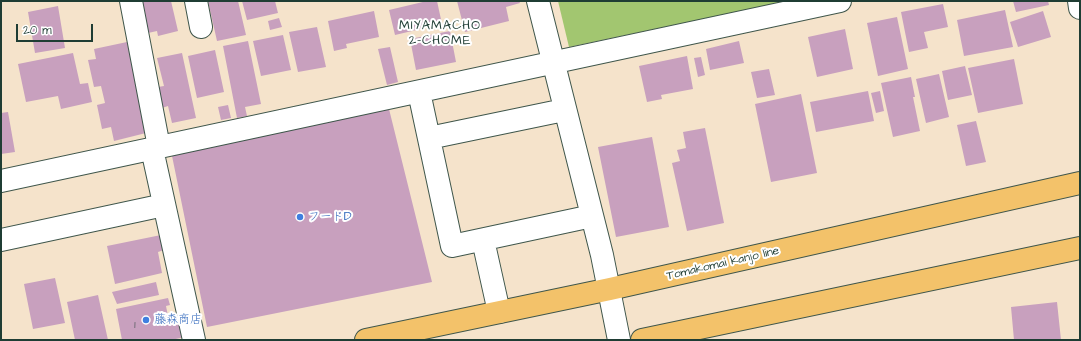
<!DOCTYPE html>
<html>
<head>
<meta charset="utf-8">
<style>
  body { margin:0 }
  #map { position:relative; width:1081px; height:341px; overflow:hidden; background:#f5e3cb; font-family:"Architects Daughter",sans-serif }
  canvas { display:block }
  .frame { position:absolute; inset:0; border:2px solid #1f3d34; pointer-events:none }
  .scale { position:absolute; left:16px; top:24px; width:77px; height:18px; box-sizing:border-box; border:2px solid #1f3d34; border-top:0; padding-left:5px; font-size:12px; line-height:14px; white-space:nowrap; color:#1f3d34; -webkit-text-stroke:3px #fff; paint-order:stroke }
</style>
</head>
<body>
<div id="map">
<canvas width="1081" height="341"></canvas>
<div class="frame"></div>
<div class="scale">20 m</div>
</div>
<script>
const context = document.querySelector('canvas').getContext('2d');
context.lineJoin = 'round';
function fill(path, color) { context.fillStyle = color; context.fill(path, 'evenodd'); }
function trace(path, color, width, dash) { context.strokeStyle = color; context.lineWidth = width; context.lineCap = dash ? 'butt' : 'round'; context.setLineDash(dash || []); context.stroke(path); }
function write(font, color, halo, rows, align = 'center') {
  context.font = font + ' "Architects Daughter","Klee One",sans-serif'; context.lineWidth = 4; context.setLineDash([]); context.textBaseline = 'middle'; context.strokeStyle = halo; context.fillStyle = color; for (const [text, x, y, turn = 0] of rows) {
    context.save(); context.translate(x, y); context.rotate((+turn || 0) * Math.PI / 180); context.textAlign = isNaN(turn) ? turn : align; if (halo) context.strokeText(text, 0, 0); context.fillText(text, 0, 0); context.restore();
  }
}
const green = new Path2D(`
  M558,1H788L569,47Z`);
const building = new Path2D(`
  M141,1H171L178,31L158,36L157,31L148,33Z
  M208,1H238L246,35L217,41Z
  M242,1H275L278,13L247,20Z
  M427,1H437L442,24L395,35L389,10Z
  M457,1H519L520,3L506,7L509,21L465,32Z
  M1013,1H1048L1049,5L1016,12Z
  M943,4L948,27L924,32L928,48L909,52L901,12Z
  M58,6L65,48L35,53L28,12Z
  M1005,10L1013,47L964,56L957,20Z
  M374,11L379,37L346,44L347,48L334,51L328,21Z
  M1043,11L1051,37L1018,47L1010,22Z
  M897,17L908,69L878,76L867,23Z
  M279,18L282,27L270,30L268,21Z
  M317,27L326,67L298,72L289,32Z
  M845,29L853,69L817,77L808,37Z
  M450,31L456,62L416,70L410,39Z
  M283,35L291,70L261,76L253,41Z
  M248,41L261,104L245,107L247,116L237,118L223,46Z
  M739,41L744,63L710,70L706,49Z
  M127,42L146,133L114,141L111,127L102,129L97,105L105,103L101,86L94,87L88,60L96,59L94,49Z
  M390,47L398,82L387,85L378,49Z
  M215,50L224,92L197,98L188,56Z
  M73,53L80,84L88,83L92,102L61,109L58,96L26,102L18,64Z
  M182,53L196,118L172,123L168,106L162,108L158,87L164,86L157,58Z
  M687,56L693,89L661,95L662,99L647,102L639,66Z
  M701,57L705,75L698,77L694,58Z
  M1014,59L1023,104L978,113L968,68Z
  M965,66L972,95L948,100L942,71Z
  M769,69L775,95L757,98L751,72Z
  M939,74L949,117L926,123L916,79Z
  M911,77L915,97H913L920,131L893,137L881,83Z
  M868,91L874,121L816,132L810,102Z
  M880,91L884,111L876,113L871,93Z
  M801,94L817,173L771,182L755,104Z
  M228,105L231,118L221,120L218,107Z
  M388,105L432,282L207,327L171,151Z
  M8,112L15,152L1,154V113Z
  M976,121L986,162L966,166L957,125Z
  M705,128L724,223L687,231L672,163L680,161L677,150L686,148L683,132Z
  M652,137L669,227L616,237L598,147Z
  M161,235L164,250L158,252L162,273L115,284L107,246Z
  M55,278L65,323L33,329L24,284Z
  M156,282L159,295L117,304L112,292Z
  M98,295L108,340H75L67,302Z
  M168,298L170,305L166,306L168,316L173,315L175,325L182,323L185,337L171,340H122L116,309Z
  M1057,302L1061,340H1014L1011,307Z`);
const minor = new Path2D(`
  M131,1L159,147
  M196,1L201,27
  M538,1L602,255L619,340
  M1079,1L1080,8
  M419,92L452,246L592,216
  M429,138L564,110
  M152,149L194,340
  M1,181L840,1
  M1,240L164,205
  M483,240L499,312`);
const major = new Path2D(`
  M366,340L610,289L1080,183
  M642,340L1080,248`);
const markers = [
  [300,217,4,"#3f7fe0"],
  [146,320,4,"#3f7fe0"]
];
const numberNames = [
  ["1",135,326]
];
const shopNames = [
  ["フードD",308,217],
  ["藤森商店",154,320]
];
const streetNames = [
  ["Tomakomai kanjo line",723,264,-13]
];
const neighbourhoodNames = [
  ["MIYAMACHO",440,26],
  ["2-CHOME",440,41]
];
fill(green, '#a2c670');
fill(building, '#c8a0be');
trace(minor, '#3f564b', 24);
trace(major, '#3f564b', 24);
trace(minor, '#fff', 22);
trace(major, '#f3c26a', 22);
for (const [x, y, r, color] of markers) { const dot = new Path2D(); dot.arc(x, y, r, 0, 2 * Math.PI); context.fillStyle = color; context.fill(dot); trace(dot, '#fff', 1.5); }
write('10px', '#495656', null, numberNames);
write('12px', '#366cbe', '#fff', shopNames, 'left');
write('12px', '#1f3d34', '#fff', streetNames);
context.letterSpacing = '1px';
write('13px', '#1f3d34', '#fff', neighbourhoodNames);
context.letterSpacing = '0px';
</script>
</body>
</html>
